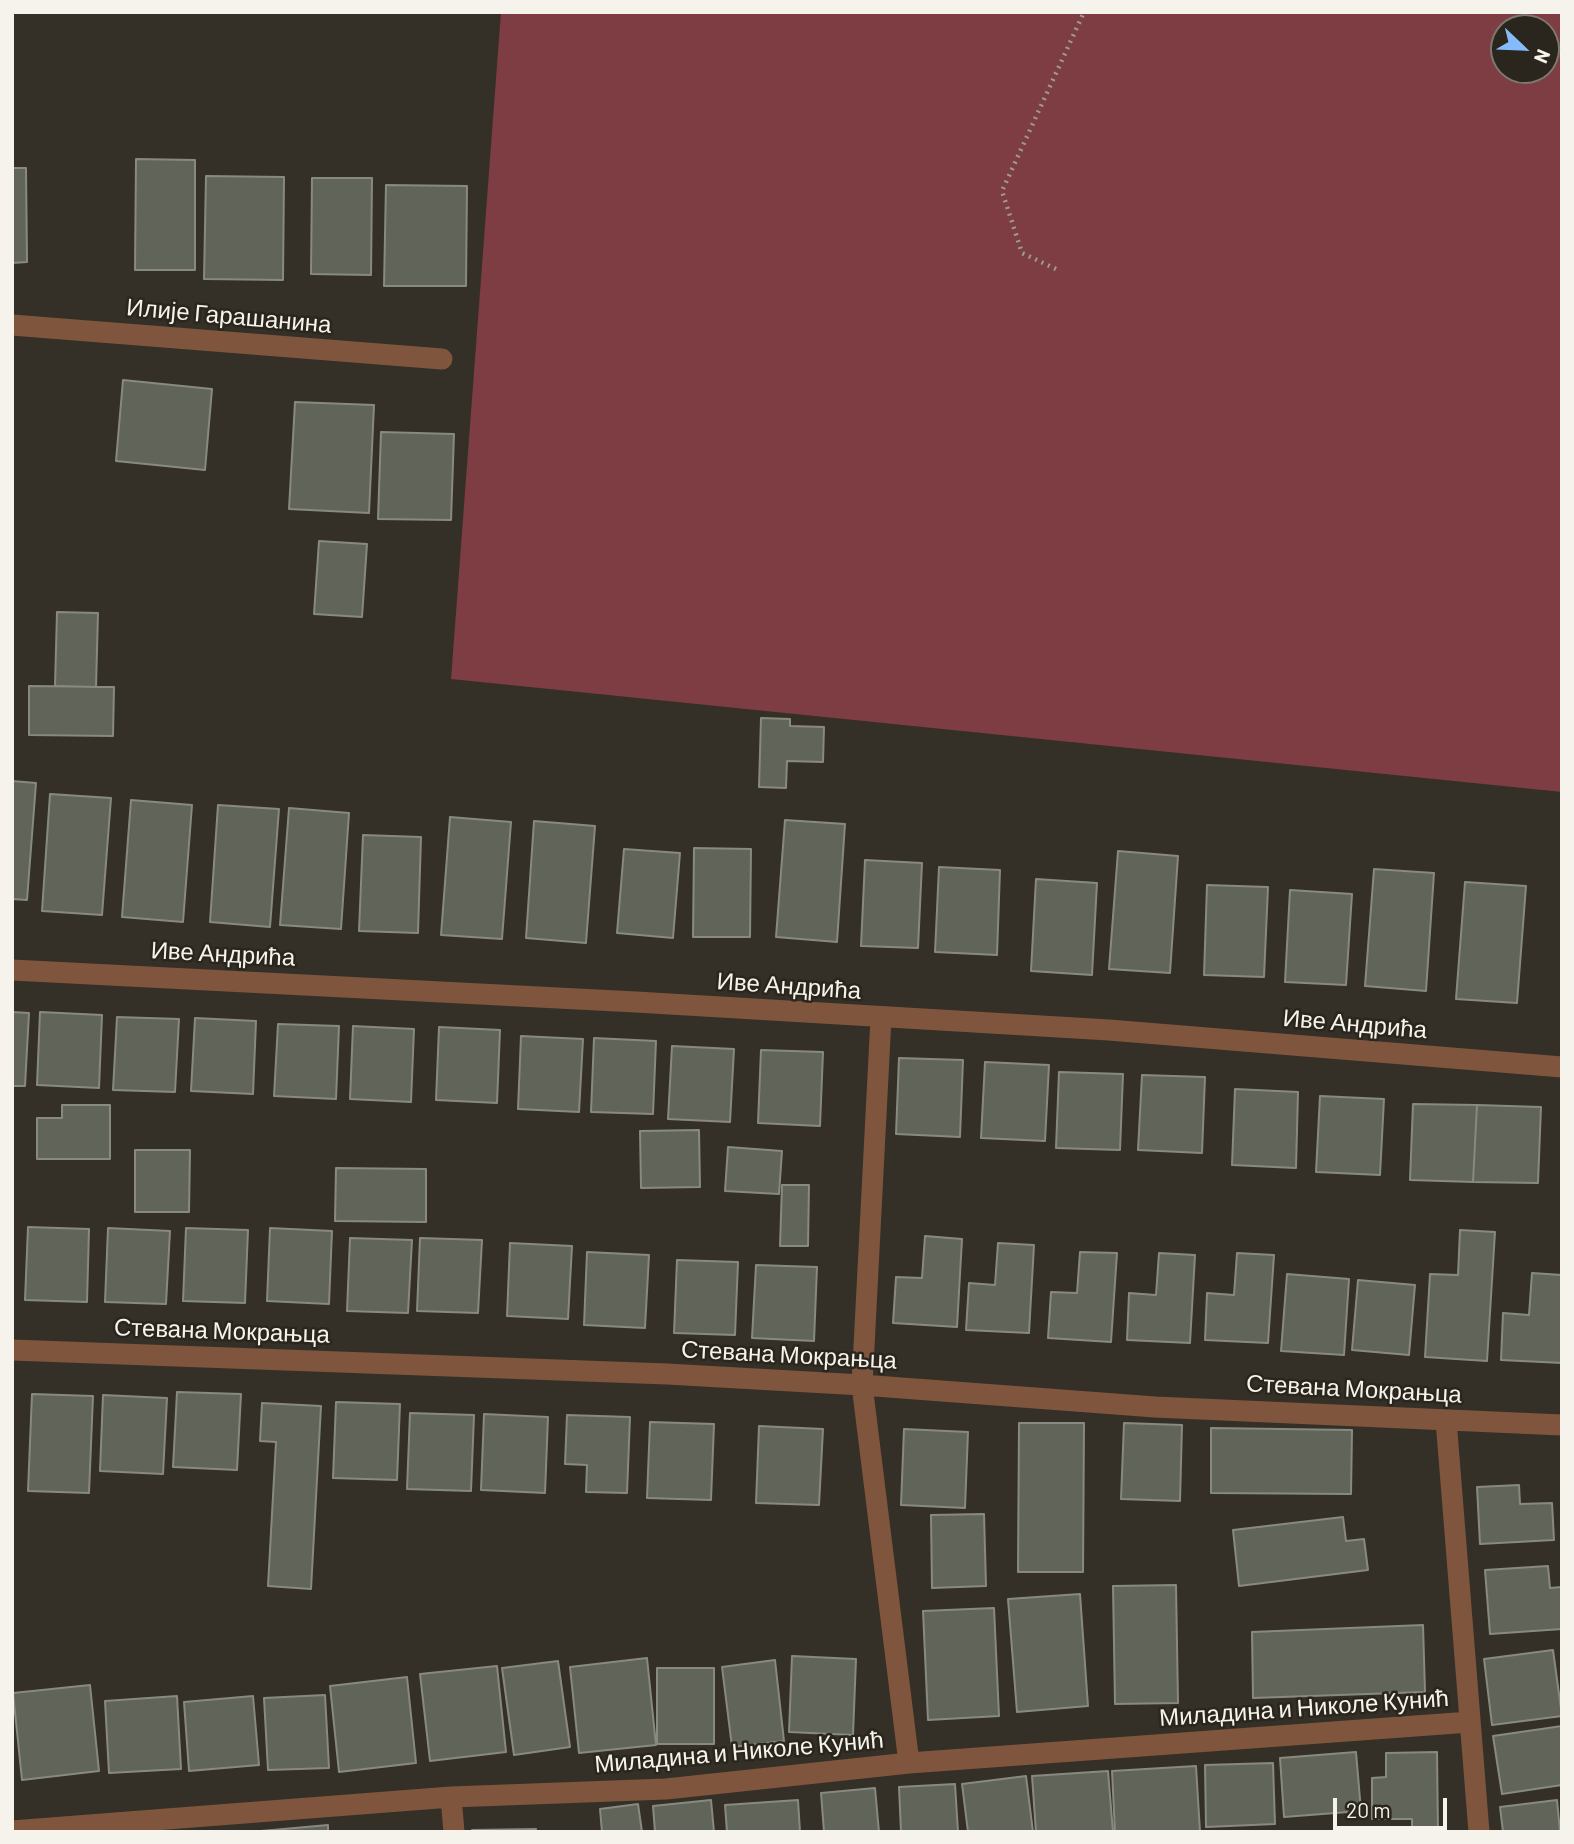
<!DOCTYPE html>
<html>
<head>
<meta charset="utf-8">
<style>
  body { margin:0 }
  #map { position:relative; width:1574px; height:1844px; overflow:hidden; background:#343027; font-family:Barlow,sans-serif }
  canvas { display:block }
  .frame { position:absolute; inset:0; border:14px solid #f6f3ed; pointer-events:none }
  .north { position:absolute; left:1490px; top:14px; width:70px; height:70px; box-sizing:border-box; background:#2a261d; border:2px solid #7c7870; border-radius:50%; rotate:113deg; font-size:19px; font-weight:700; line-height:28px; text-align:center; color:#f6f3ed }
  .north::after { content:''; display:block; margin:auto; width:24px; height:32px; background:#85bbfb; clip-path:polygon(50% 0,100% 100%,50% 72%,0 100%) }
  .scale { position:absolute; left:1333px; top:1798px; width:114px; height:32px; box-sizing:border-box; border:4px solid #f6f3ed; border-top:0; padding-left:9px; font-size:21px; line-height:24px; white-space:nowrap; color:#f6f3ed; -webkit-text-stroke:5px #2a261d; paint-order:stroke }
</style>
</head>
<body>
<div id="map">
<canvas width="1574" height="1844"></canvas>
<div class="frame"></div>
<div class="north">N</div>
<div class="scale">20 m</div>
</div>
<script>
const context = document.querySelector('canvas').getContext('2d');
context.lineJoin = 'round';
function fill(path, color) { context.fillStyle = color; context.fill(path, 'evenodd'); }
function trace(path, color, width, dash) { context.strokeStyle = color; context.lineWidth = width; context.lineCap = dash ? 'butt' : 'round'; context.setLineDash(dash || []); context.stroke(path); }
function write(font, color, halo, rows, align = 'center') {
  context.font = font + ' Barlow,sans-serif'; context.lineWidth = 5; context.setLineDash([]); context.textBaseline = 'middle'; context.strokeStyle = halo; context.fillStyle = color; for (const [text, x, y, turn = 0] of rows) {
    context.save(); context.translate(x, y); context.rotate((+turn || 0) * Math.PI / 180); context.textAlign = isNaN(turn) ? turn : align; if (halo) context.strokeText(text, 0, 0); context.fillText(text, 0, 0); context.restore();
  }
}
const green = new Path2D(`
  M501,12H1562V792L451,679ZM1504,28H1546V70H1504Z`);
const building = new Path2D(`
  M136,159L195,160V270H135Z
  M12,168H26L27,262L12,263Z
  M206,176L284,177L283,280L204,279Z
  M312,178H372L371,275L311,274Z
  M386,185L467,186L466,286H384Z
  M123,380L212,389L205,470L116,461Z
  M295,402L374,405L369,513L289,509Z
  M381,432L454,434L451,520L378,519Z
  M319,541L367,544L362,617L314,614Z
  M57,612L98,613L96,687L55,686Z
  M29,686L114,687L113,736L29,735Z
  M761,718L790,719V726L824,727L823,762L787,761L786,788L759,787Z
  M12,781L36,783L27,900L12,899Z
  M50,794L111,798L102,915L42,911Z
  M131,800L192,805L183,922L122,917Z
  M218,805L279,809L270,927L210,922Z
  M289,808L349,813L341,929L280,925Z
  M450,817L511,822L502,939L441,935Z
  M785,820L845,824L837,942L776,937Z
  M534,821L595,826L586,943L526,938Z
  M363,835L421,837L418,933L359,931Z
  M694,848L751,849L750,937H693Z
  M624,849L680,853L673,938L617,933Z
  M1118,851L1178,856L1170,973L1109,969Z
  M865,860L922,863L918,948L861,946Z
  M939,867L1000,870L997,955L935,952Z
  M1374,869L1434,873L1426,991L1365,986Z
  M1036,879L1097,883L1092,975L1031,971Z
  M1465,882L1526,886L1517,1003L1456,999Z
  M1207,885L1268,887L1264,977L1204,975Z
  M1290,890L1352,894L1346,985L1285,982Z
  M12,1012L29,1013L25,1086H12Z
  M40,1012L102,1015L99,1088L37,1085Z
  M117,1017L179,1019L175,1092L113,1090Z
  M195,1018L256,1021L253,1094L191,1091Z
  M278,1024L339,1026L336,1099L274,1096Z
  M353,1026L414,1029L411,1102L350,1099Z
  M439,1027L500,1030L497,1103L436,1100Z
  M521,1036L583,1039L579,1112L518,1109Z
  M594,1038L656,1041L653,1114L591,1112Z
  M672,1046L734,1049L730,1122L668,1119Z
  M761,1050L823,1052L820,1126L758,1123Z
  M899,1058L963,1060L960,1137L896,1134Z
  M985,1062L1049,1065L1045,1141L981,1138Z
  M1059,1072L1123,1074L1120,1150L1056,1148Z
  M1142,1075L1205,1077L1202,1153L1138,1150Z
  M1235,1089L1298,1092L1296,1168L1232,1165Z
  M1320,1096L1384,1099L1380,1175L1316,1172Z
  M1413,1104L1477,1105L1473,1182L1410,1180Z
  M62,1105H110V1159H37V1118H62Z
  M1477,1105L1541,1107L1538,1183L1473,1182Z
  M699,1130L700,1187L641,1188L640,1131Z
  M728,1147L782,1151L779,1194L725,1191Z
  M135,1150H190L189,1212H135Z
  M336,1168L426,1169V1222L335,1221Z
  M782,1185H809L808,1246H780Z
  M28,1227L89,1229L87,1302L25,1300Z
  M108,1228L170,1231L166,1304L105,1302Z
  M186,1228L248,1230L245,1303L183,1301Z
  M270,1228L332,1231L329,1304L267,1301Z
  M1460,1230L1495,1232L1487,1361L1425,1357L1430,1274L1458,1275Z
  M925,1236L962,1239L957,1327L893,1323L896,1277L922,1278Z
  M350,1238L412,1240L408,1313L347,1311Z
  M420,1238L482,1240L478,1313L417,1311Z
  M510,1243L572,1246L568,1319L507,1316Z
  M998,1243L1034,1245L1029,1333L966,1330L969,1283L995,1285Z
  M587,1252L649,1255L645,1328L584,1325Z
  M1080,1252L1117,1253L1111,1342L1048,1338L1051,1292L1077,1293Z
  M1159,1253L1195,1255L1190,1343L1127,1340L1129,1293L1156,1295Z
  M1237,1253L1274,1255L1268,1343L1205,1340L1207,1293L1234,1295Z
  M677,1260L738,1262L735,1335L674,1333Z
  M756,1265L817,1267L814,1341L752,1338Z
  M1532,1273L1562,1275V1363L1501,1360L1503,1313L1529,1315Z
  M1287,1274L1349,1279L1344,1355L1281,1351Z
  M1358,1280L1415,1285L1409,1355L1352,1350Z
  M177,1392L241,1394L237,1470L173,1467Z
  M32,1394L93,1396L89,1493L28,1491Z
  M103,1395L167,1398L163,1474L100,1471Z
  M336,1402L400,1404L397,1480L333,1478Z
  M262,1403L321,1406L311,1589L268,1586L276,1442L260,1441Z
  M410,1413L474,1415L471,1491L407,1489Z
  M484,1414L548,1417L545,1493L481,1490Z
  M567,1415L630,1417L627,1493L586,1492L587,1465L565,1464Z
  M650,1422L714,1424L711,1500L647,1498Z
  M1019,1423H1084L1083,1572H1018Z
  M1124,1423L1182,1425L1180,1501L1121,1499Z
  M759,1426L823,1429L819,1505L756,1503Z
  M1211,1428L1352,1430L1351,1494L1211,1493Z
  M904,1429L968,1432L965,1508L901,1505Z
  M1519,1485L1520,1504L1552,1503L1554,1540L1480,1544L1477,1487Z
  M984,1514L986,1586L932,1588L931,1515Z
  M1343,1517L1346,1541L1364,1539L1368,1570L1239,1586L1233,1530Z
  M1548,1566L1550,1588L1562,1587V1629L1490,1634L1485,1570Z
  M1176,1585L1178,1703L1115,1704L1113,1586Z
  M1080,1594L1088,1706L1017,1712L1008,1599Z
  M994,1608L999,1716L928,1720L923,1611Z
  M1423,1625L1425,1692L1253,1698L1252,1632Z
  M1553,1650L1562,1716L1492,1725L1484,1659Z
  M792,1656L856,1659L853,1735L789,1732Z
  M647,1658L656,1745L579,1753L570,1667Z
  M775,1660L784,1741L732,1747L722,1667Z
  M558,1661L570,1747L514,1755L502,1668Z
  M497,1666L506,1752L430,1761L420,1674Z
  M657,1668H714V1744H657Z
  M407,1677L416,1763L339,1772L330,1686Z
  M90,1685L99,1771L22,1780L13,1693Z
  M325,1695L329,1768L268,1770L264,1698Z
  M177,1696L181,1769L109,1773L105,1701Z
  M253,1696L259,1765L189,1771L184,1702Z
  M1562,1726V1785L1502,1794L1493,1736Z
  M1356,1752L1361,1811L1284,1817L1280,1758Z
  M1437,1752L1438,1832H1412V1819H1372V1778L1386,1777V1753Z
  M1273,1763L1275,1824L1206,1827L1205,1765Z
  M1196,1766L1200,1832H1115L1112,1771Z
  M1108,1771L1113,1832H1036L1032,1776Z
  M1026,1776L1033,1832H968L962,1784Z
  M955,1784L958,1832H901L899,1787Z
  M875,1788L879,1832H824L821,1793Z
  M711,1800L714,1832H655L653,1806Z
  M798,1800L800,1832H727L725,1805Z
  M1557,1800L1560,1831L1562,1832H1503L1500,1807Z
  M638,1804L642,1832H602L600,1809Z
  M328,1825V1832H261V1831Z
  M536,1829V1832H472V1830Z`);
const path = new Path2D(`
  M1056,269L1022,253L1002,191L1084,12`);
const minor = new Path2D(`
  M12,325L442,359
  M12,970L636,1002L1109,1030L1562,1067
  M881,1018L862,1385L909,1763
  M12,1350L667,1374L862,1385L1155,1407L1562,1425
  M1446,1420L1479,1832
  M451,1797L454,1832
  M12,1831L451,1797L666,1789L909,1763L1470,1722`);
const streetNames = [
  ["Илије Гарашанина",229,316,5],
  ["Иве Андрића",223,954,3],
  ["Иве Андрића",789,986,4],
  ["Иве Андрића",1355,1024,5],
  ["Стевана Мокрањца",222,1331,2],
  ["Стевана Мокрањца",789,1355,3],
  ["Стевана Мокрањца",1354,1389,3],
  ["Миладина и Николе Кунић",1304,1708,-4],
  ["Миладина и Николе Кунић",739,1752,-5]
];
fill(green, '#7d3d43');
fill(building, '#616459');
trace(building, '#888a7f', 2);
trace(path, '#9d9a92', 4.5, [2, 5]);
trace(minor, '#80553e', 21);
write('24px', '#f6f3ed', '#2a261d', streetNames);
</script>
</body>
</html>
